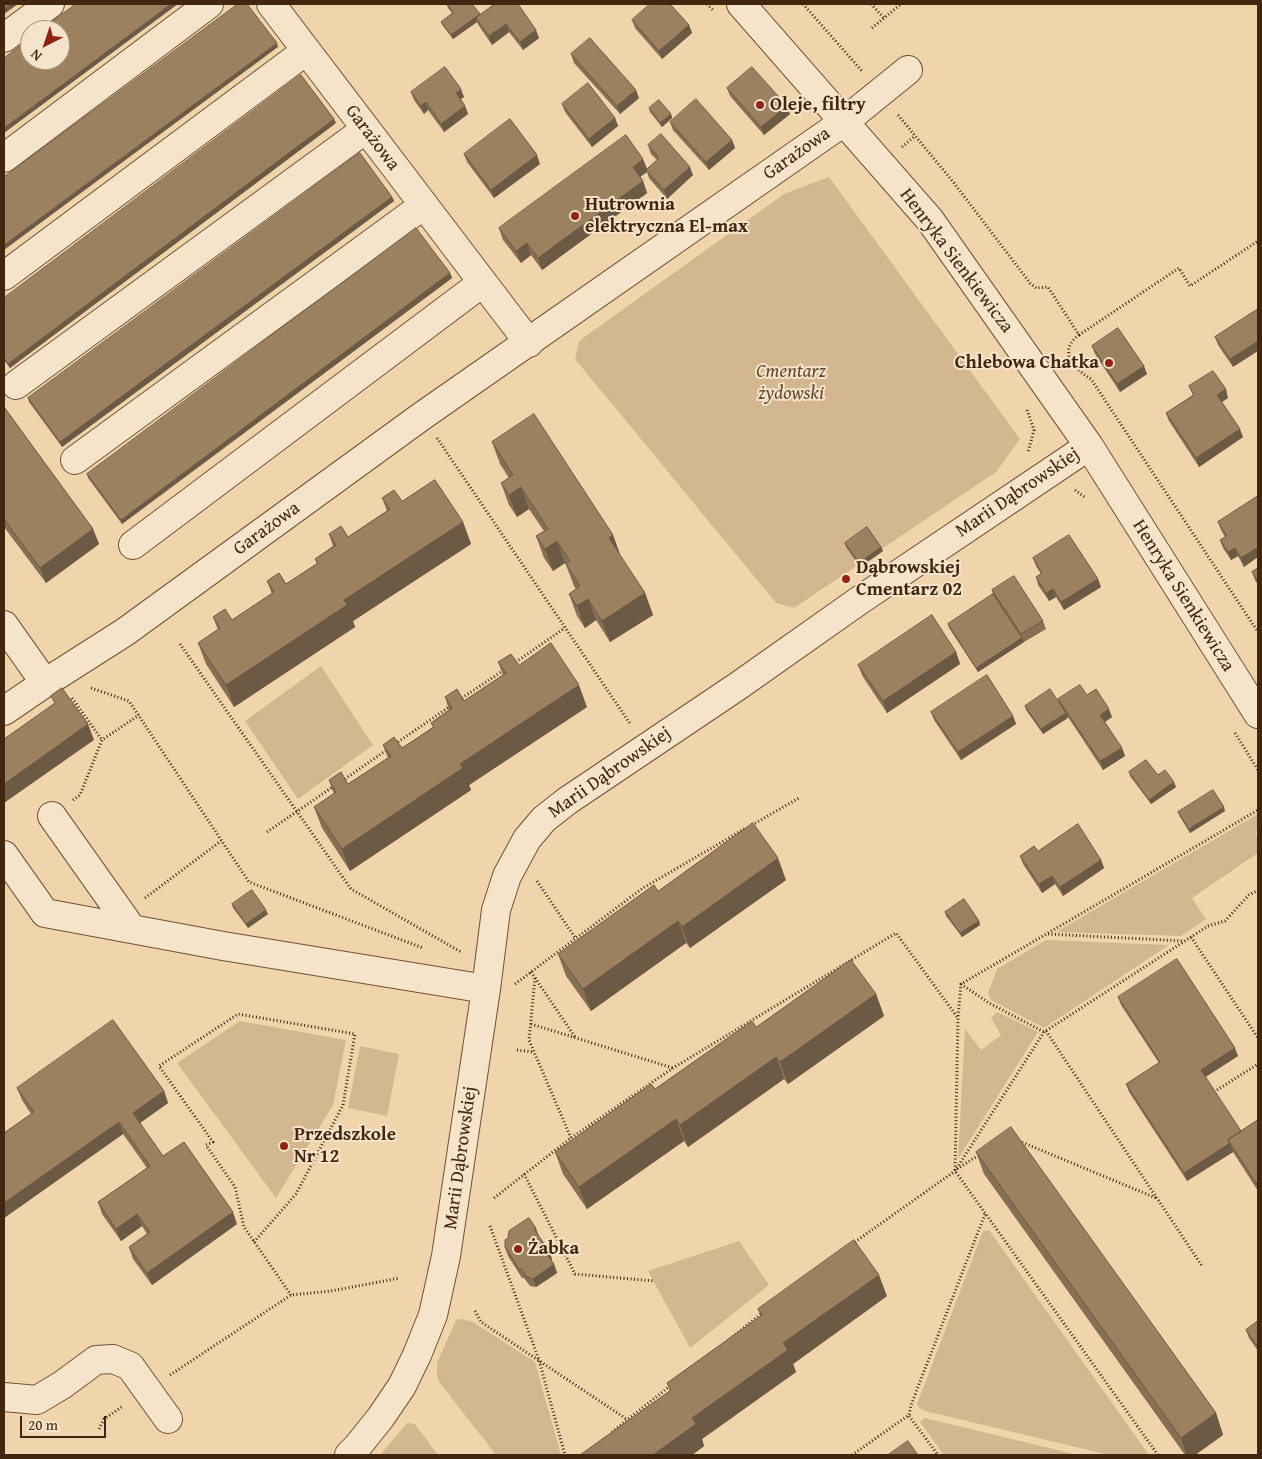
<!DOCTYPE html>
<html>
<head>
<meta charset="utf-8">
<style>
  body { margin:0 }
  #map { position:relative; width:1262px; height:1459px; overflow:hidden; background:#f0d5ac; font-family:"Gentium Book Plus",serif }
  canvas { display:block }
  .frame { position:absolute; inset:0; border:5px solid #422610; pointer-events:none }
  .north { position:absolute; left:20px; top:20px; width:50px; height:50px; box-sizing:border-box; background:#f5e4c9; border:1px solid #ad987f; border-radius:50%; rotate:221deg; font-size:14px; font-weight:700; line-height:20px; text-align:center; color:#422610 }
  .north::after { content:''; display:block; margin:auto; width:18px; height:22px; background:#8f2418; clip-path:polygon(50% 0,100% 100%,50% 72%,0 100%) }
  .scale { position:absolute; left:20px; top:1416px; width:86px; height:22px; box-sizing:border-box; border:2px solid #422610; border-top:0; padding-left:6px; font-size:15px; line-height:18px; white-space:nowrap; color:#422610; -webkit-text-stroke:4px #f5e4c9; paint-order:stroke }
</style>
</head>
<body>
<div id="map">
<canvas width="1262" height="1459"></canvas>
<div class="frame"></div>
<div class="north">N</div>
<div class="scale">20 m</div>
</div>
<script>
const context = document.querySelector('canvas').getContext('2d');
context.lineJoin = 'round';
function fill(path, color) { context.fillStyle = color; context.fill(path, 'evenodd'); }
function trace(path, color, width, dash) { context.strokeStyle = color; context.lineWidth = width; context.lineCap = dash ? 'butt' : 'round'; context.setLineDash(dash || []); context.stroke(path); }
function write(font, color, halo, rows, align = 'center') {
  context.font = font + ' "Gentium Book Plus",serif'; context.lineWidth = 4; context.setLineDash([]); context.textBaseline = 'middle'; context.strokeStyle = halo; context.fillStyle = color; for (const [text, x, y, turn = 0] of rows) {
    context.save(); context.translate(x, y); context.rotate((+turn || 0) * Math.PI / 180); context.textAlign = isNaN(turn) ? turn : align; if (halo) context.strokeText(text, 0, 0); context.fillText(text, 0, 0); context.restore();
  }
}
const green = new Path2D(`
  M829,177L1020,439L996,472L794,608L776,603L575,359L579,341L784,194Z
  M321,666L373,745L298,799L245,721Z
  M1258,814V825L1256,834L1258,839V853L1192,898L1206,919L1181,936L1056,932Z
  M1046,940L1169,945L1044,1028L991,1000L988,993L997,969Z
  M997,1012L1038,1032L958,1159L965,1029L981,1050L1001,1035L991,1018Z
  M240,1021L346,1040L333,1105L276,1198L177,1063Z
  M360,1046L399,1054L387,1116L348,1108Z
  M989,1230L1149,1455H1109L925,1411L919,1408L917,1404L983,1231Z
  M739,1241L769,1285L690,1348L648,1271Z
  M462,1319L473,1322L535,1362L561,1455H496L440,1383L437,1376V1363L456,1320Z
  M925,1418L1078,1455H944L920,1422Z
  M407,1423L415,1424L438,1455H380Z`);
const path = new Path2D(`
  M707,4L714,11
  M803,4L862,71
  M871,4L884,18
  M872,28L901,4
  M898,115L954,183L1030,283L1036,288L1048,287L1079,335C1057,351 1074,369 1091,379L1258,632
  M902,147L915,136
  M1079,335L1179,268L1190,286L1258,241
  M1027,410L1034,430L1028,452
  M437,438L631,725
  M1075,490L1086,498
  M180,644L351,889L461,952
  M513,664L565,628
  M91,688L129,701L249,882L423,948
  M72,698L102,740
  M459,700L504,670
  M1235,733L1258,770
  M395,744L452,705
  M342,781L388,749
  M73,800L80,795L102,740L139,715
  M752,825L799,798
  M267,832L334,786
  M537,881L576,939
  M145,898L221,841
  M1048,934L1184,941
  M1191,937L1258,1038
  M531,972L575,1037
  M535,978L529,1040L571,1138
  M515,984L643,888L746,828
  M961,984L989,1003L1044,1032
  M531,1024L673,1068
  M1046,1031L1202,1266
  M517,1050L534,1052
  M1217,1090L1258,1064
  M1019,1141L1156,1198
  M957,1169L979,1155
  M524,1174L575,1274L654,1281
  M494,1198L571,1138L673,1068L896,933L958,1018
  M490,1226L539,1360L565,1455
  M254,1242L296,1194L343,1105L355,1034L238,1014L159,1066L213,1142L206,1145L235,1187L244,1227L291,1295
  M852,1244L955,1171L1044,1032L1208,926L1225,921L1249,895L1258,890
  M475,1311L481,1322L628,1420
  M730,1339L762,1313
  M170,1375L291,1295L331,1291L400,1278
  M909,1416L938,1455
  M99,1429L104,1419L123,1406
  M612,1432L670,1386
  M852,1455L909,1415L911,1405L985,1214
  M1158,1455L955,1171L958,1018L961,984L1258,810`);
const minor = new Path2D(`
  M271,4L529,343
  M741,4L930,220L1089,446L1258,714
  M4,38L50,4
  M4,158L209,4
  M4,276L306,51
  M16,385L366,129
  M75,460L424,205
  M133,545L482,283
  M4,625L45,683
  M4,711L45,683L125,632L422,416L845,121L908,70
  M52,816L132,929
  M4,855L45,913L223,946L486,989
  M4,1397L37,1400L62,1385L96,1360L113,1359L130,1366L168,1419
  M349,1455L357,1447L381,1417L402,1386L417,1355L433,1315L446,1256L486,989L496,910L507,876L527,839L544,819L567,801L738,686L860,600L1089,446`);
const wall = new Path2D(`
  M447,4L480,15L495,4L539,38L523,50L509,32L492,45L479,26L477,22L453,39L443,26L441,22L452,13L448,8Z
  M632,20L689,25L692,33L662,59L635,28Z
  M571,54L639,98L620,114L574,63Z
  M727,88L790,114L764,135L730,96Z
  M411,92L464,97L461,99L465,106L468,114L444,132L428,110L424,114L414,100Z
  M562,104L615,118L618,126L592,147L565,112Z
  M649,108L671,114L672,118L662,127L650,112Z
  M670,122L732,140L735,148L709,170L673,130Z
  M336,123L10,368L4,360V298Z
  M648,145L693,175L667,199L649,178L647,172L640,177L643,181L647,193L542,270L531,255L521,263L503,240L499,228L647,169L657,160L651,154Z
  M464,154L540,164L494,198L467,162Z
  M392,197L394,201L62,447L29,402L28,398Z
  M450,273L452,278L122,524L88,478L87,474Z
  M1258,309L1233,367L1218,345L1215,337Z
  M1092,346L1147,374L1120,392L1095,354Z
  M1189,386L1228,398L1222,402L1243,437L1199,467L1169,421L1166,413L1193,395Z
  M4,407L93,529L99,544L46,583L4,527Z
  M492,442L613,535L620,556L645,593L653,615L610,642L596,620L585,628L577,616L569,594L576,589L574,586L566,565L565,563L553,571L544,558L536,536L544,531L529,509L517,517L509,505L501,483L509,478L500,464Z
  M1258,496L1244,567L1238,556L1231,560L1223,548L1220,540L1225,537L1221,530L1218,522Z
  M382,498L402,501L463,522L471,544L353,621L355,627L234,707L206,664L198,643L218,630L213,617L232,620L272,594L267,581L286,584L317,564L315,559L333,546L329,534L348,537L387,511Z
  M845,543L881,547L883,551L860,567L846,547Z
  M1033,558L1101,587L1064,610L1056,597L1049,601L1038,585L1036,577L1041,574L1036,566Z
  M1258,568V585L1255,580L1252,572Z
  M992,590L1043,621L1046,629L1024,642L978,672L949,628L948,624L993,594Z
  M956,652L960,664L887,713L863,677L858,665Z
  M498,662L519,665L587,707L469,785L471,790L350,871L322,828L314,807L334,794L329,780L348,784L388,758L383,745L402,748L433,727L431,723L449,710L445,697L464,701L503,675Z
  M1087,695L1112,717L1105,722L1122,748L1125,756L1103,770L1068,717L1043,734L1026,710L1025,706L1059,703L1058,699Z
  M931,712L1013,716L1016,724L961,760L934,720Z
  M1129,772L1158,775L1176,787L1151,804L1130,776Z
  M1225,811L1190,833L1180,817L1178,812Z
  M1038,851L1101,860L1104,868L1063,896L1055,884L1042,893L1023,864L1020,856Z
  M786,880L690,948L686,943L591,1011L566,976L558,954L658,891Z
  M232,904L268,914L248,928L233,908Z
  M945,912L979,921L980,925L962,937L946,916Z
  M876,994L884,1016L788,1084L784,1079L688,1147L684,1141L587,1209L563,1174L555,1152L756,1027Z
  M1118,997L1238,1056L1205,1077L1241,1131L1258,1120V1191L1233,1152L1187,1181L1129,1092L1126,1084L1159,1063L1121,1005Z
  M17,1088L164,1091L168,1103L140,1123L163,1156L237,1224L152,1285L133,1259L129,1247L147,1234L142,1226L121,1241L102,1214L98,1202L147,1168L123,1134L4,1218V1132V1133L31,1114L22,1100Z
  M976,1152L1216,1413L1223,1435L1195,1455H1185L984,1174Z
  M536,1228L539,1236L549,1251L552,1259L551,1260L554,1264L557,1273L536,1287L530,1286L524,1278H522L508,1256L505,1247Z
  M887,1296L793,1364L796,1372L702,1439L704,1446L692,1455H580L670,1391L667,1383L761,1316L758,1309Z
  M1258,1321V1351L1249,1338L1246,1330Z`);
const shadedWall = new Path2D(`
  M11,4H18L4,14V9Z
  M171,4H178L4,133V128Z
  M480,14L476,18L477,22L453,39L451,35Z
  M506,24L509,32L492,45L489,36Z
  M689,25L692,33L662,59L659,51Z
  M536,30L539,38L523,50L520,42Z
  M277,43L278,47L4,250V245Z
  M461,89L464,97L458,101L456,93Z
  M636,90L639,98L620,114L617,106Z
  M426,102L428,110L424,114L421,106Z
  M465,106L468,114L444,132L441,124Z
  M787,106L790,114L764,135L761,127Z
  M671,114L672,118L662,127L660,123Z
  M615,118L618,126L592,147L589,139Z
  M334,119L336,123L10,368L8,364Z
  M732,140L735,148L709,170L706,162Z
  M537,155L540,164L494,198L491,190Z
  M643,159L648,171L646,170L647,172L637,179L633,167Z
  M690,167L693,175L667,199L664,190Z
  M643,181L647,193L542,270L538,258Z
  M392,197L394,201L62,447L60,442Z
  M527,243L531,255L521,263L516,251Z
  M450,273L452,278L122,524L121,520Z
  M1258,341V351L1233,367L1230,359Z
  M1144,366L1147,374L1120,392L1117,384Z
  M1226,389L1228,398L1220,403L1217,395Z
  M1240,429L1243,437L1199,467L1196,458Z
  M521,487L529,509L517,517L509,495Z
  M463,522L471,544L353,621L355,627L234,707L226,685L344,600Z
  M93,529L99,544L46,583L40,568Z
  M613,535L621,557L609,538Z
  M557,541L565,563L553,571L545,549Z
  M881,547L883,551L860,567L859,563Z
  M1258,547V557L1244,567L1241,558Z
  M1235,548L1238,556L1231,560L1228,552Z
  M1098,579L1101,587L1064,610L1061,602Z
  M1053,589L1056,597L1049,601L1046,593Z
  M645,593L653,615L610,642L602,621Z
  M588,599L596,620L585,628L577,606Z
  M1022,638L1024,642L978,672L976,668Z
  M956,652L960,664L887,713L883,701Z
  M579,685L587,707L469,785L471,790L350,871L342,849L460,764Z
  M1109,709L1112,717L1103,723L1100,715Z
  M1066,713L1068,718L1043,734L1041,729Z
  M1013,716L1016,724L961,760L958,752Z
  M88,724L94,740L4,803V784Z
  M1122,748L1125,756L1103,770L1100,761Z
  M1174,782L1176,787L1151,804L1149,800Z
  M1224,807L1225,811L1190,833L1189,829Z
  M778,858L786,880L690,948L682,927Z
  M1101,860L1104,868L1063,896L1060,887Z
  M1052,876L1055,884L1042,893L1039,884Z
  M266,910L268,914L248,928L246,924Z
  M678,921L686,943L591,1011L583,989Z
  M979,921L980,925L962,937L960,933Z
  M876,994L884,1016L788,1084L780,1062Z
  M1235,1048L1238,1056L1204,1078L1201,1070Z
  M776,1057L784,1079L688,1147L680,1125Z
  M164,1091L168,1103L137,1125L133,1113Z
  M676,1119L684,1141L587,1209L579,1187Z
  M119,1122L123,1134L4,1218V1203Z
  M1230,1143L1233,1152L1187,1181L1184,1173Z
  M233,1212L237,1224L152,1285L147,1273Z
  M137,1214L142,1226L121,1241L116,1229Z
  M549,1251L552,1259L549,1261L546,1253Z
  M554,1264L557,1273L536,1287L533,1279Z
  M879,1275L887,1296L793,1364L796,1372L702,1439L704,1446L692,1455H653L692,1418L783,1343Z
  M1216,1413L1223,1435L1195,1455H1187L1181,1438Z`);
const building = new Path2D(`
  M4,4H11L4,9Z
  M76,4H171L4,128V58L30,38V60H60V30H41Z
  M238,4H247L277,43L4,245V177Z
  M447,4H472L480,14L451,35L441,22L453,13Z
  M495,4H518L536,30L520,42L506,24L489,36L476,18Z
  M650,4H670L689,25L659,51L632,20Z
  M590,38L636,90L617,106L571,54Z
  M445,67L461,89L456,93L465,106L441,124L426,102L421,106L411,92Z
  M752,67L787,106L761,127L727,88Z
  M301,75L334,119L8,364L4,358V298Z
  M588,83L615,118L589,139L562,104Z
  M696,99L732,140L706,162L670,122Z
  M659,100L671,114L660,123L649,108Z
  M510,119L537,155L491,190L464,154Z
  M661,134L690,167L664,190L646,170L659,158L648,145Z
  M626,135L643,159L633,167L643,181L538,258L527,243L516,251L499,228Z
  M360,153L392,197L60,442L28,398Z
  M416,228L450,273L121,520L87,474Z
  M1258,309V341L1230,359L1215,337Z
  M1118,328L1144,366L1117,384L1092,346Z
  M1213,371L1226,389L1217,395L1240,429L1196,458L1166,413L1194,395L1189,386Z
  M4,407L93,529L40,568L4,519Z
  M534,414L613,535L609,538L645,593L602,621L588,599L577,606L569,594L580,586L566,564L570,561L557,541L545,549L536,536L548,529L521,487L509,495L501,483L513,475L492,442Z
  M435,480L463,522L344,600L347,605L226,685L198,643L220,628L213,617L225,609L232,620L274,592L267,581L279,573L286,584L318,563L315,559L336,545L329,534L341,526L348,537L390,509L382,498L394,490L402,501Z
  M1258,496V547L1241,558L1235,548L1228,552L1220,540L1227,536L1218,522Z
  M867,527L881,547L859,563L845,543Z
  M1069,535L1098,579L1061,602L1053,589L1046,593L1036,577L1042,573L1033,558Z
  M1258,568V582L1252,572Z
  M1014,576L1043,621L1021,634L992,590Z
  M993,594L1022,638L976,668L948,624Z
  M932,615L956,652L883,701L858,665Z
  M551,643L579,685L460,764L463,768L342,849L314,807L336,792L329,780L341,772L348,784L391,756L383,745L394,737L402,748L434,727L431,723L452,708L445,697L457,689L464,701L506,673L498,662L511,654L519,665Z
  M987,675L1013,716L958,752L931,712Z
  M1080,685L1087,695L1096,689L1109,709L1100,715L1122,748L1100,761L1058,699Z
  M62,688L88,724L4,784V739L55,703L51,696Z
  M1050,689L1066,713L1041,729L1025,706Z
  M1146,760L1158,775L1165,770L1174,782L1149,800L1129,772Z
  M1213,790L1224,807L1189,829L1178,812Z
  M753,823L778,858L682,927L678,921L583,989L558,954L654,885L658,891Z
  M1078,824L1101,860L1060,887L1052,876L1039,884L1020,856L1034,846L1038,851Z
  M252,890L266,910L246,924L232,904Z
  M964,899L979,921L960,933L945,912Z
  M1177,959L1235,1048L1201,1070L1241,1131L1228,1140L1230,1143L1184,1173L1126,1084L1160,1062L1118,997Z
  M851,960L876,994L780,1062L776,1057L680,1125L676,1119L579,1187L555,1152L651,1084L655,1089L752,1021L756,1027Z
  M113,1020L164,1091L133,1113L163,1156L184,1142L233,1212L147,1273L129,1247L150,1232L137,1214L116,1229L98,1202L150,1166L119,1122L4,1203V1132V1133L34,1112L17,1088Z
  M1258,1120V1186L1228,1140Z
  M1011,1127L1216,1413L1181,1438L976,1152Z
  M529,1218L536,1228L534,1229L549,1251L546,1253L554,1264L533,1279L527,1277L521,1269H519L505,1247V1240L508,1238L509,1231Z
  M854,1240L879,1275L783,1343L788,1350L692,1418L696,1424L653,1455H580L671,1390L667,1383L762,1315L758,1309Z
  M1258,1321V1347L1246,1330Z
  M908,1441L918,1455H888Z`);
const markers = [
  [760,105,5,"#8f2418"],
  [575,216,5,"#8f2418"],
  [1109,363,5,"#8f2418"],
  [846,579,5,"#8f2418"],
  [284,1146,5,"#8f2418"],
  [518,1249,5,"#8f2418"]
];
const poiNames = [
  ["Oleje, filtry",770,105],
  ["Hutrownia",585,205],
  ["elektryczna El-max",585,227],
  ["Chlebowa Chatka",1099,363,"right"],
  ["Dąbrowskiej",856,568],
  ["Cmentarz 02",856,590],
  ["Przedszkole",294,1135],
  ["Nr 12",294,1157],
  ["Żabka",528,1249]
];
const streetNames = [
  ["Garażowa",372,138,53],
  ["Garażowa",797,154,-35],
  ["Henryka Sienkiewicza",956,261,53],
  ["Marii Dąbrowskiej",1018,493,-34],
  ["Garażowa",267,529,-36],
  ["Henryka Sienkiewicza",1183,596,58],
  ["Marii Dąbrowskiej",610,773,-35],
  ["Marii Dąbrowskiej",461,1158,-82]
];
const parkNames = [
  ["Cmentarz",791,372],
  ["żydowski",791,394]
];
fill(green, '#d2b791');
trace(minor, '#6e5237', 30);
trace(path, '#422610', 3, [1, 2.5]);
trace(minor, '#f5e4c9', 28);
fill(wall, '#866f53');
fill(shadedWall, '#6d5a44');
fill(building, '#9c8161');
trace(building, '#6d5a44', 1);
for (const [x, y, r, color] of markers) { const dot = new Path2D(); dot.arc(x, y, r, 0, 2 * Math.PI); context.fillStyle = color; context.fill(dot); trace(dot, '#f5e4c9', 2); }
write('bold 19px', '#422610', '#f5e4c9', poiNames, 'left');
write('19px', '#422610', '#f5e4c9', streetNames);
write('italic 19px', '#664a30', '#f5e4c9', parkNames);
</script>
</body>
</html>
